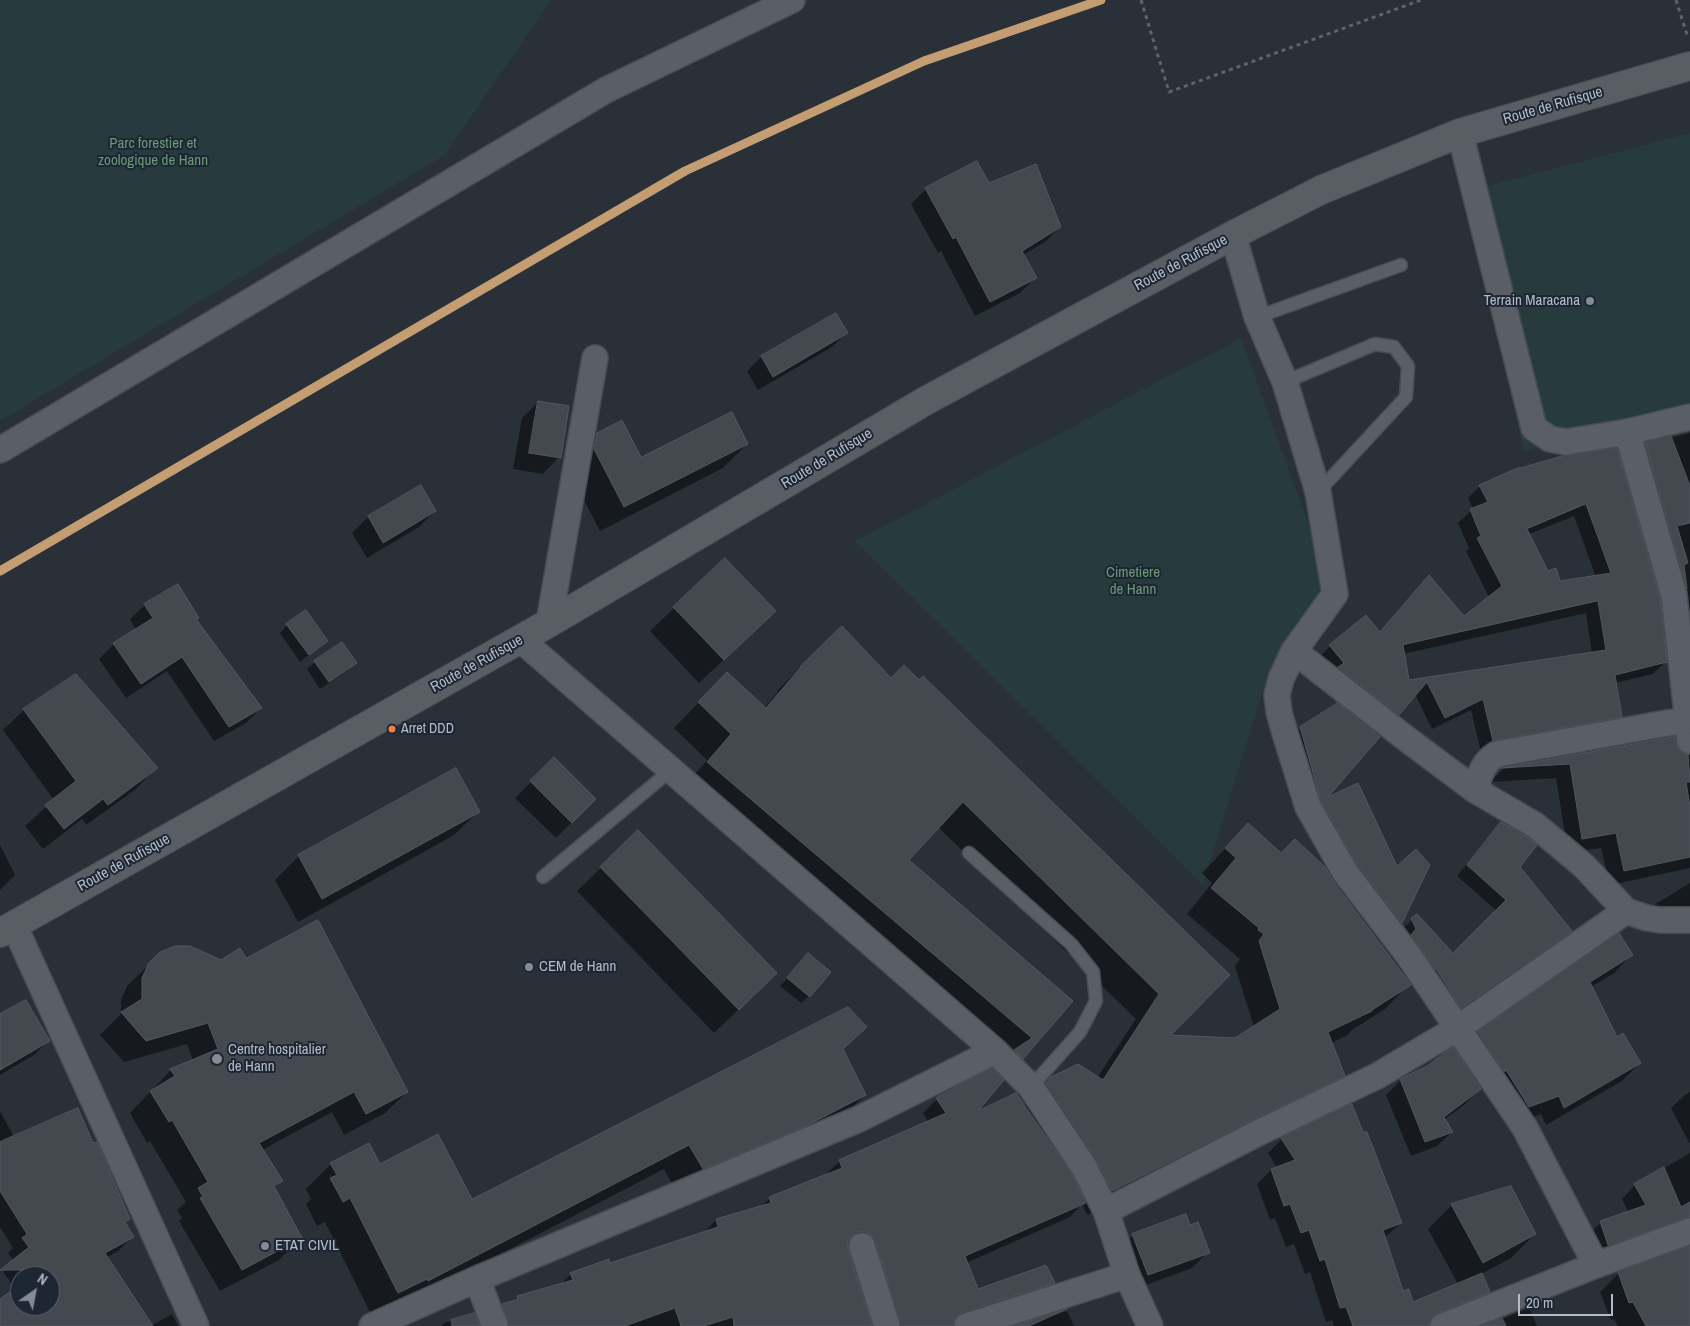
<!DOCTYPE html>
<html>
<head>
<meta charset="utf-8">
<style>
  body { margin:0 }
  #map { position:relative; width:1690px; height:1326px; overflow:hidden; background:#2a3038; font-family:"Archivo Narrow",sans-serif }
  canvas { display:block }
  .north { position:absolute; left:10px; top:1266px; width:50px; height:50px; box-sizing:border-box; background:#1d2633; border:1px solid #59626f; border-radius:50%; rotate:33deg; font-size:14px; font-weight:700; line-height:20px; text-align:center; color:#b4bcc9 }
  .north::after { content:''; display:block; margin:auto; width:18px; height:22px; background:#848b96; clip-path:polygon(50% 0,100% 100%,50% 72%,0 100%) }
  .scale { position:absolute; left:1518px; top:1294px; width:95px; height:22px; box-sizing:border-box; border:2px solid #b4bcc9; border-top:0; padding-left:6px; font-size:15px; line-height:18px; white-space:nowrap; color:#b4bcc9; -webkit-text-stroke:4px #1d2633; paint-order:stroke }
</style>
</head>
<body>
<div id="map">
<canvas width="1690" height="1326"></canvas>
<div class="north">N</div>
<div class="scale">20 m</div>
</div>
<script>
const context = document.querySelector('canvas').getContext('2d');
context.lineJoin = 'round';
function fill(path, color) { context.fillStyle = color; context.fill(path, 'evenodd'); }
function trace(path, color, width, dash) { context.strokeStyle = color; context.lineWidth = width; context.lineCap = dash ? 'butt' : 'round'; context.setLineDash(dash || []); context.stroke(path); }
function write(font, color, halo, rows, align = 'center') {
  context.font = font + ' "Archivo Narrow",sans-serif'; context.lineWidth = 4; context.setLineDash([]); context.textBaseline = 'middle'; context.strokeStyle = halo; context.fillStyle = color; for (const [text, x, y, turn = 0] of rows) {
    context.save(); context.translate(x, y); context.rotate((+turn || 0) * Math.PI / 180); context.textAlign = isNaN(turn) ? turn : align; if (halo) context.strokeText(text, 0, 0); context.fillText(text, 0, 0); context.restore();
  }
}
const green = new Path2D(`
  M0,0H551L445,155L0,421Z
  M1690,133V410L1524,451L1465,192Z
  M1241,338L1331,586L1265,684L1203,885L855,541Z`);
const shadow = new Path2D(`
  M989,185L1060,227L1045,242L1023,255L1035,278L1020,293L975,316L941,251L938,253L911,204L926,189Z
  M836,315L846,333L832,347L758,390L747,371L761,357Z
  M538,402L559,457L543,474L513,469L522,418Z
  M1690,433V684L1631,458L1646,444Z
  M597,434L640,459L747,444L723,468L600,531L570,473L573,458Z
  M1563,457L1666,661L1653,674L1615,683L1620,716L1608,729L1481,752L1471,710L1432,729L1415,694L1386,726L1318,659L1330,646L1379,633L1464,618L1489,597L1466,551L1469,548L1458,523L1473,509L1468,498L1480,486ZM1574,516L1596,577L1560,583L1547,572L1529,534ZM1586,613L1592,654L1408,682L1403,654Z
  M420,487L435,511L419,527L367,558L352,533L368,517Z
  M145,605L195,619L261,708L246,723L214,741L167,671L126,698L99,659L114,644L136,630L130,619Z
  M674,608L750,635L699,683L650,631Z
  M287,625L326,641L300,662L280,633Z
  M315,662L355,663L347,671L320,689L307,669Z
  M801,667L891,679L1228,975L1168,1036L1235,1039L1254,1027L1235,966L1240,959L1187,914L1212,883L1202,873L1248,825L1281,855L1332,881L1409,984L1385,1009L1352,1030L1346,1036L1331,1043L1343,1075L1319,1100L1224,1145L1087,1215L1082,1204L1070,1217L966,1263L978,1290L1053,1283L1039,1297L952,1326H883L851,1246H847L871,1326H491L488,1320L503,1305L513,1302L518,1297L560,1285L571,1274L609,1265L704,1233L716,1220L761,1207L770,1198L825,1175L840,1161L928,1122L923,1113L937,1099L994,1072L1005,1060L684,787L707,760L674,728L703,698L764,708L778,692L777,691ZM938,827L1136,1019L1097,1078H1052L1024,1106L973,1114L1001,1079L1022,1058L1071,1001L907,860Z
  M24,710L156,768L136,789L86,825L82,819L43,849L25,826L54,800L3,730Z
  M1301,728L1324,800L1396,868L1428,865L1401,922L1382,941L1338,884L1302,821L1281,748Z
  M1674,738L1678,751L1684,756H1689L1690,741V868L1610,885L1601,848L1568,853L1556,778L1490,782L1503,769Z
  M554,759L595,799L556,838L515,798Z
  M478,812L454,835L298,922L275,880L299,856Z
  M1501,823L1518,867L1570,931L1560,941L1451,1017L1401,930L1417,916L1453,954L1497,911L1457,876L1491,834Z
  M0,845L15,875L0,890Z
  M601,868L752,997L714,1033L577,891Z
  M1690,883V919H1640L1654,905Z
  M1619,935L1631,955L1614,973L1591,987L1617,1039L1640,1063L1622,1081L1546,1125L1541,1114L1511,1124L1460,1051L1478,1033Z
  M161,953L221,961L245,960L407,1092L385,1113L344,1135L332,1112L262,1150L281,1181L274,1188L301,1238L279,1260L220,1291L179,1221L182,1218L177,1210L186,1202L150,1141L147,1143L130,1113L171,1070L193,1061L187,1044L124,1062L100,1035L121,1014V1000L127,986Z
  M808,955L809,996L801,1003L780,986Z
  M0,1016L48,1041L34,1055L0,1075Z
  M842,1050L865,1095L839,1120L677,1193L664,1169L402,1305L373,1318L325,1222L317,1226L306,1204L311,1199L306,1189L331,1164L379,1166L472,1201Z
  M1401,1080L1480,1089L1465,1104L1444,1120L1452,1132L1437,1146L1411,1156L1386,1095Z
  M1690,1092V1144L1671,1108L1685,1095Z
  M0,1111L14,1137L129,1219L124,1223L132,1237L118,1251L106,1258L151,1326L172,1314L178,1326H0V1299L14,1287L3,1272L14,1261L8,1253L13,1248L0,1227ZM20,1276H50V1306H20Z
  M1282,1139L1401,1223L1384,1238L1402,1293L1412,1304L1458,1284L1428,1229L1452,1205L1535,1234L1511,1258L1481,1274L1489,1291L1474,1306L1428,1325V1326H1334L1332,1320L1326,1322L1310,1272L1305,1274L1294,1244L1286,1247L1275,1218L1270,1220L1257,1184L1271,1170L1277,1168L1268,1153Z
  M1690,1153V1233L1594,1258L1587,1236L1601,1222L1629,1213L1622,1199L1635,1185Z
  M1133,1235L1208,1252L1192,1268L1132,1290L1117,1251Z
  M1619,1273L1690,1283V1326H1618L1614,1319L1611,1320L1600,1292Z
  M1529,1308L1537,1326H1485Z
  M1067,1311L1074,1326H1018Z
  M474,1314L478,1326H442L444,1323Z`);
const building = new Path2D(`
  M977,161L989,183L1036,164L1061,227L1022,251L1037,278L990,302L956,237L953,239L925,188Z
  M836,313L848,333L773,377L761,356Z
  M538,401L569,406L561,458L529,453Z
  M732,412L748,444L624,507L594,449L597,433L622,420L641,457Z
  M1671,436L1690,486V523L1677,526L1688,563L1684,565L1687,589L1645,442Z
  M1617,448L1660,598L1667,662L1615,675L1622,717L1493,741L1483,699L1445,718L1427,682L1399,715L1338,667L1344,663L1329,645L1366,615L1380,632L1429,575L1464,616L1502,586L1477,538L1481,536L1470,509L1488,502L1479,485L1520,467L1521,468L1562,456ZM1586,504L1611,573L1560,581L1556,568L1548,571L1527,529ZM1598,601L1606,650L1409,680L1403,645Z
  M421,485L436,511L383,543L368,516Z
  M725,558L776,611L724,660L673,607Z
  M178,584L199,618L196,619L262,708L229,727L182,657L141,684L113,643L153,618L144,604Z
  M306,610L328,641L309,655L286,624Z
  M842,626L891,678L904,665L919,680L923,676L1230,975L1171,1035L1235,1038L1280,1009L1259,941L1264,934L1258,930L1259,928L1211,888L1236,858L1225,848L1248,823L1281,853L1295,839L1325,867L1333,881L1411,985L1372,1010V1011L1328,1032L1345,1076L1250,1121L1112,1191L1096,1159L1046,1083L1051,1077L1078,1064L1103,1080L1159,994L963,802L909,860L1073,1001L1023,1059L1014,1050L1032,1038L707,762L731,734L698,702L727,672L766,708L801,667V666Z
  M342,642L357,663L329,682L314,661Z
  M76,674L158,768L108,805L103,799L64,829L45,805L76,781L23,709Z
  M1338,703L1380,737L1328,797L1358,783L1397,866L1416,849L1430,865L1402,923L1357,864L1321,801L1317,787L1300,727Z
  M1675,737L1678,749L1684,754L1688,755L1690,782H1686L1690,807V857L1624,871L1616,833L1582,839L1570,764L1502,768Z
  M554,757L596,799L572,823L530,781Z
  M456,768L480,812L322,899L298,855Z
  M1501,822L1527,837L1537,845L1520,867L1572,931L1461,1008L1436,969H1435L1411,935L1416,929L1411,918L1417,914L1453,953L1506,900L1467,865Z
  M638,830L777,973L739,1010L600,867Z
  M318,920L408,1092L366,1114L354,1092L259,1143L283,1181L274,1186L302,1238L242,1270L200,1198L203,1197L198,1188L208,1182L172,1120L169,1122L150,1091L175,1076L170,1069L218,1049L208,1023L146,1041L121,1012L142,999V978L149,963L160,952L175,946H190L221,960L240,948L246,958Z
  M1619,933L1633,955L1590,982L1617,1037L1623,1033L1641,1063L1564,1108L1559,1096L1529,1107L1506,1070L1504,1072L1478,1032Z
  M808,953L831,972L810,997L787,978Z
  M26,1000L50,1041L0,1070V1014Z
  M848,1007L867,1027L843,1049L866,1095L804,1127L703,1169L689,1145L428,1281L427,1279L398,1293L350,1198L343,1202L330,1178L337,1175L330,1163L369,1143L380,1164L438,1134L472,1199Z
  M1453,1047L1481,1089L1444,1117L1453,1132L1425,1142L1400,1079L1427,1066Z
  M992,1068L1004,1080L978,1111L1016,1093L1072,1174L1086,1203L965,1256L978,1289L1046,1265L1055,1283L963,1312L956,1317L953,1326H901L876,1242L871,1235L866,1232H858L851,1237L848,1242V1250L872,1326H734L733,1317L704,1326H681L675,1308L625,1326H509L502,1304L518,1299L517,1296L573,1280L570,1273L609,1259L610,1263L718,1227L716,1219L771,1203L769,1197L842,1168L839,1160L946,1113L936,1098Z
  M1352,1104L1363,1132H1367L1402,1223L1383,1230L1403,1291L1409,1289L1413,1302L1482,1273L1490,1292L1437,1313L1431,1318L1429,1326H1353L1346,1307L1340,1308L1325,1259L1320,1261L1309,1230L1301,1233L1290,1204L1284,1206L1271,1169L1295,1160L1281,1138Z
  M78,1108L93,1143L97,1142L130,1219L125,1222L134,1237L105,1253L153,1326H0V1299L20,1284V1306H50V1276H31L39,1270H0L29,1247L22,1238L27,1234L0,1191V1142Z
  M1664,1167L1681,1207L1690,1202V1217L1608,1245L1600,1221L1646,1205L1634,1184Z
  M1511,1186L1536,1234L1483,1263L1451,1204Z
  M1186,1214L1190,1225L1198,1222L1210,1253L1148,1275L1132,1234Z
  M1690,1246V1326H1646L1633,1302L1629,1303L1618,1272Z
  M1067,1309L1029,1326H1014Z
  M475,1313L480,1326H452L451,1320Z
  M1502,1318L1506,1326H1482Z`);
const path = new Path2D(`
  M1141,0L1169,92L1421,0
  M1676,0L1688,38`);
const lane = new Path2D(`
  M1257,317L1401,265
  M1285,382L1375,344L1394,347L1408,366L1406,397L1318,492
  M969,853L1071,944L1093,972L1096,1001L1080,1032L1031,1087
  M543,877L671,770`);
const street = new Path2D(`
  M1460,133L1534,428L1550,439L1566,442L1627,432L1690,417
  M1233,235L1257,317L1285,382L1318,492L1335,594L1294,651L1281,679L1277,695L1279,712L1284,730L1308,807L1345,872L1409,956L1525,1128L1596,1265
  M1627,432L1674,595L1690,741
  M0,450L606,90L792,0
  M549,623L595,358
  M520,639L995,1051L1031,1087L1084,1167L1106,1211L1127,1275L1150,1326
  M1294,651L1408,740L1475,790L1535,825L1584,866L1626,911L1647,918L1660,920H1690
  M1475,790C1480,774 1483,762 1497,754L1667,723L1690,721
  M14,925L196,1326
  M1106,1211L1256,1134L1377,1076L1458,1028L1626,911
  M862,1246L887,1326
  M477,1279L495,1326
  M372,1326L477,1279L859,1119L995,1051
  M967,1326L1127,1275
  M1443,1326L1596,1265L1690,1231`);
const secondary = new Path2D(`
  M0,933L549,623L927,400L1233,235L1321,190L1460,133L1690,66`);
const rail1 = new Path2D(`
  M0,571L685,171L924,61L1101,0`);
const markers = [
  [1590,301,5,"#848b96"],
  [392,729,4.5,"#f77d43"],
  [529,967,5,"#848b96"],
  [217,1059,6,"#848b96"],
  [265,1246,5,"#848b96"]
];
const busNames = [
  ["Arret DDD",401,729]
];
const streetNames = [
  ["Route de Rufisque",1553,106,-16],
  ["Route de Rufisque",1181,263,-28],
  ["Route de Rufisque",827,459,-31],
  ["Route de Rufisque",477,664,-29],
  ["Route de Rufisque",124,863,-29]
];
const parkNames = [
  ["Parc forestier et",153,144],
  ["zoologique de Hann",153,161],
  ["Cimetiere",1133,573],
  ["de Hann",1133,590]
];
const poiNames = [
  ["Terrain Maracana",1580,301,"right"],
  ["CEM de Hann",539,967],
  ["Centre hospitalier",228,1050],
  ["de Hann",228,1067],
  ["ETAT CIVIL",275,1246]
];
fill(green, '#273a3e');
fill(shadow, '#0007');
fill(building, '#444950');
trace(building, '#52575f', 1);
trace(lane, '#484c53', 15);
trace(street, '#484c53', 28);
trace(secondary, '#484c53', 30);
trace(path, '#5d636a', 3, [4, 4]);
trace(lane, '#5a5e66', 12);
trace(street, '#5a5e66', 25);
trace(secondary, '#595d64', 28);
trace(rail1, '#c49d72', 9);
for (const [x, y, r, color] of markers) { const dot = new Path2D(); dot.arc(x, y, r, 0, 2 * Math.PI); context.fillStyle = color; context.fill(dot); trace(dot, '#1d2633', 2); }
write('14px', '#b4bcc9', '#1d2633', busNames, 'left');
write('15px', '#b4bcc9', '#1d2633', streetNames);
write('15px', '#6b9a76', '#1d2633', parkNames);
write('15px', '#b4bcc9', '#1d2633', poiNames, 'left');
</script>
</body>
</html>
